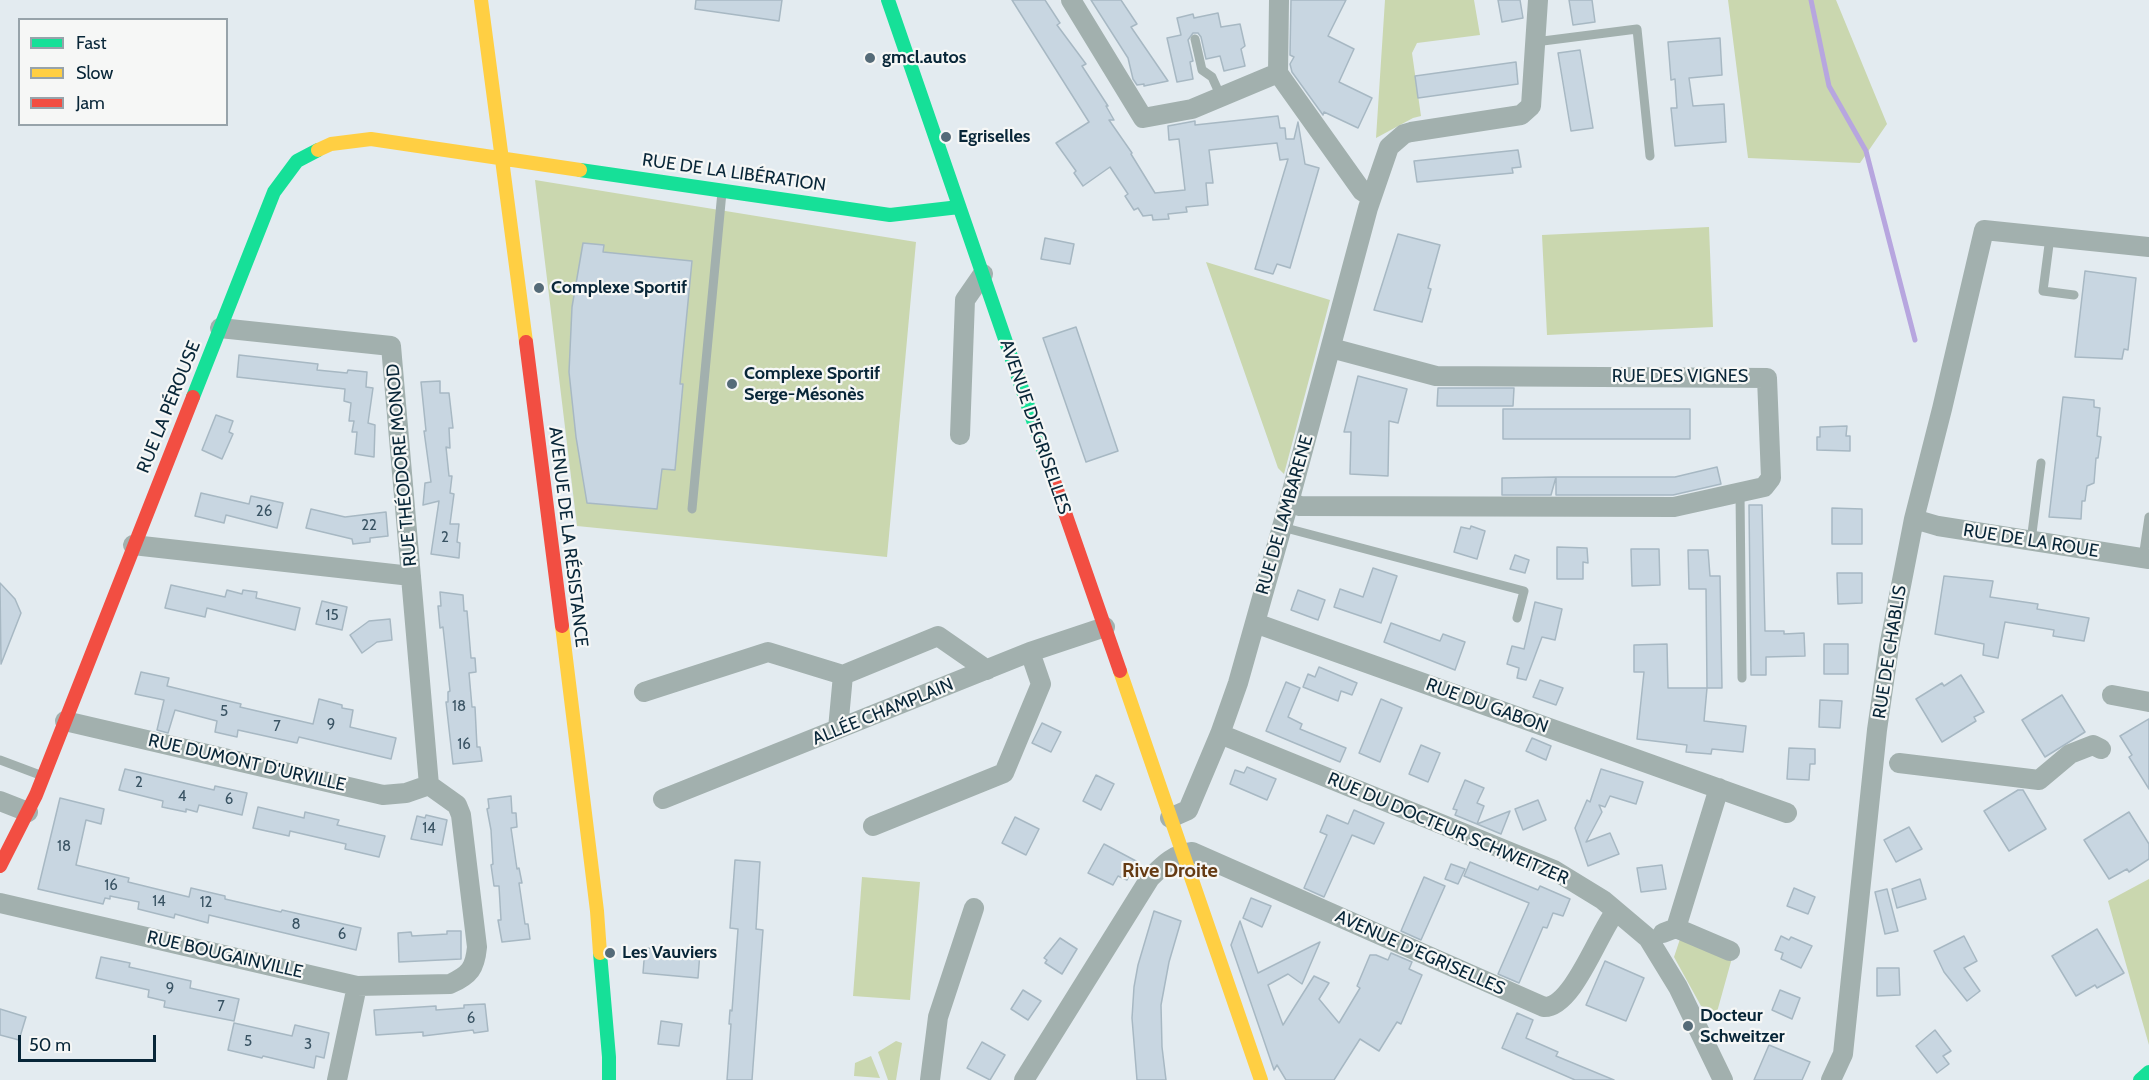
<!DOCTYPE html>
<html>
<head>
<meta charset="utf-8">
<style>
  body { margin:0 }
  #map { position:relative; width:2149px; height:1080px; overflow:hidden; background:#e3ebf0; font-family:Cabin,sans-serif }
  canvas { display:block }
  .legend { position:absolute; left:18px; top:18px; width:210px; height:108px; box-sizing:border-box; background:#f6f7f6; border:2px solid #97a3aa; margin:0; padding:8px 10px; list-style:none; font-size:18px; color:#082638 }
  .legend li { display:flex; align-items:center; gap:12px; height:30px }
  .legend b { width:30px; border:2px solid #97a3aa }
  .scale { position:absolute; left:18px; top:1035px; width:138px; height:27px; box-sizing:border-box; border:3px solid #082638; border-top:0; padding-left:8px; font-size:18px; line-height:21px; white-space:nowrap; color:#082638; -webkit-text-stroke:4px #f6f7f6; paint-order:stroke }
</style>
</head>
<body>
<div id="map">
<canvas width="2149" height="1080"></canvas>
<ul class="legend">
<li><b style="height:8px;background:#16e098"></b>Fast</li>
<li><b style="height:8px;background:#ffcf43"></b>Slow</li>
<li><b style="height:8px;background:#f24e42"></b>Jam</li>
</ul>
<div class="scale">50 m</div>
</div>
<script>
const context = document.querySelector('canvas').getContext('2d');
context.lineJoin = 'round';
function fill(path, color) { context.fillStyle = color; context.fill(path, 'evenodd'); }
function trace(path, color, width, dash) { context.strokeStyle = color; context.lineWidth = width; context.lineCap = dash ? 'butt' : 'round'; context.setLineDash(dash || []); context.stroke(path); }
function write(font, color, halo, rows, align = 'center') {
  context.font = font + ' Cabin,sans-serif'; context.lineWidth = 4.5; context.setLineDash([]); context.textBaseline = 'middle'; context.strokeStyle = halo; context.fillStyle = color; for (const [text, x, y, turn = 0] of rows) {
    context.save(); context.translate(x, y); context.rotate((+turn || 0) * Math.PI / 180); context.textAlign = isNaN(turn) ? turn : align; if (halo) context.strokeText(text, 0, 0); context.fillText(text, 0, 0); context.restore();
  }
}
const green = new Path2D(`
  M1385,0H1474L1480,35L1417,43L1412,53L1421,116L1413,118L1376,138Z
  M1728,0H1836L1887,124L1860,163L1748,158Z
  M535,180L916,242L887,557L577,526Z
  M1709,227L1713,327L1547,335L1542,235Z
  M1206,262L1330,300L1284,474L1278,468Z
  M862,877L920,882L910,1000L853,996Z
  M2149,879V1045L2108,901Z
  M1680,939L1732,958L1717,1012L1701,1006L1674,957Z
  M896,1041L902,1043L896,1080H888L878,1052Z
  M871,1056L880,1078L854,1076L855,1063Z`);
const stream = new Path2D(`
  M1811,0L1829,86L1866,151L1915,340`);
const building = new Path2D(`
  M696,0H782L779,21L695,9Z
  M1012,0H1045L1060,23L1057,25L1086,64L1082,66L1108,106H1106L1114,120H1109L1132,153L1131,154L1155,193L1185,190L1179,139L1169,140L1168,126L1195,121V125L1278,116L1280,128H1285L1286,139H1294L1298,122L1305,164L1319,168L1290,268L1277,264L1273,274L1255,269L1288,159L1280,160L1277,143L1209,150L1213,183H1206L1208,205L1186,207L1187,212L1168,214L1169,219L1153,220L1152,215L1143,216L1138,208L1134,210L1125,196L1128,194L1110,167L1083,186L1074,173L1076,171L1056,143L1089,122Z
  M1091,0H1121L1137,24L1131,27L1168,81L1144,86V84L1137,85L1133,79L1128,58Z
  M1291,0H1346L1328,36L1354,49L1339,82L1372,98L1358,128L1324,112L1323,115L1292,72L1290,64L1294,57L1290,55Z
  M1498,0H1520L1523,18L1502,22Z
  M1569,0H1592L1595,22L1573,25Z
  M1218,13L1221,27L1240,24L1245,46L1241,49L1245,66L1224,71L1220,56L1206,59L1201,37L1198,33H1193L1188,40L1193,61L1190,62L1193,79L1177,82L1167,38L1181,35L1177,18L1193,14L1194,18Z
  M1720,38L1722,75L1689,78L1693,106L1724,104L1726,142L1675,146L1671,108H1677L1675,79L1671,80L1668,42Z
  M1580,50L1593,128L1571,131L1558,53Z
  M1516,62L1518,84L1418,98L1415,76Z
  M1518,150L1521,167L1512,168L1513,173L1417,182L1414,161Z
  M1398,234L1440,245L1428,288L1431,289L1422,322L1374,310Z
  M1045,238L1074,244L1070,264L1041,259Z
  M583,243L604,245L603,252L692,261L680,384H683L675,470L662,469L657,509L587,503L576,437L569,372L572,307Z
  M2085,271L2136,278L2128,350L2124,349L2122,359L2075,357Z
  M1076,327L1118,451L1086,462L1043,338Z
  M239,355L318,364L317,370L347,373L348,370L367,372L366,387L373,388L368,423L375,425L374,457L355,454L357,432H352L354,421H349L351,403L344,401L345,389L237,377Z
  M1358,376L1407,389L1398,423L1389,421L1388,476L1350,474L1351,432H1344Z
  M440,381V393H449L453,428H449L450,448L446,447L449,476H452L450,493L454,494L450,524H459L457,542L460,543L459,558L431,554L439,501L423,505L425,483L431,482L424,431H426L421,382Z
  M1438,388H1514L1513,406H1437Z
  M2063,397L2094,400V407L2100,408L2097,436L2101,437L2098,458H2096L2094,483L2087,486L2085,501H2082L2081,519L2049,517Z
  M1503,409H1690V439H1503Z
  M216,415L233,421L229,432L233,434L222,459L202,450Z
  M1847,426L1846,436H1850V451L1817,450V437H1820V427Z
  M1717,467L1721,484L1673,495H1556V477H1675Z
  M1556,477L1551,495H1502V478Z
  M201,493L249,504L251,496L283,503L277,528L226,515L224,523L195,516Z
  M1749,505H1762L1765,631H1784V634L1804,633L1805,656L1766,657V675H1751Z
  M1832,508L1862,509V544H1832Z
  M311,509L345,517L386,512L388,536L370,538V542L353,544L352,539L306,528Z
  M1471,526L1485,531L1477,559L1454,552L1461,527L1470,529Z
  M1557,547L1587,548L1588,563L1583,562V579H1557Z
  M1631,549H1659L1660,585L1632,586Z
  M1688,550H1708L1710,576H1720L1722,688H1707L1706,589H1689Z
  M1515,555L1529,560L1525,573L1510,569Z
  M1373,568L1397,576L1381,623L1334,607L1340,589L1363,597Z
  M1837,573H1862V603L1838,604Z
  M1944,576L1993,581L1990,597L2038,604L2037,609L2089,618L2084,641L2053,636L2054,630L2005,622L1998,658L1983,655L1984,644L1935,634Z
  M0,583L15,599L21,613L1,664Z
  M171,585L225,597L227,590L242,594L243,590L257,592L256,598L300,608L295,630L207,608L205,617L165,608Z
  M1298,590L1325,600L1318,620L1291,610Z
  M440,592L463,595L464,611H467L471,658H475L476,672L469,673L472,707H475L477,747H480L482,761L453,764L446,702H448V692L450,691L443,627L440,628L438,606H441Z
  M322,601L347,607L342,630L316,624Z
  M1535,602L1562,609L1555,640L1542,637L1526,680L1517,678L1519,668L1507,664L1512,646L1524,649Z
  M390,619L392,640L377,642L362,653L350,635L369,621Z
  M1391,623L1440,641L1443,634L1465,642L1455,670L1384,642Z
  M1667,644L1668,688H1707L1704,721L1746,726L1743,752L1712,749L1711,754L1686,752L1687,745L1637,739L1644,672H1634V645Z
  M1824,644H1848V674H1824Z
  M1319,667L1357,683L1352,695L1341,691L1338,701L1303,687L1308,674L1315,677Z
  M141,672L169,678L167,686L241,704L240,707L313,724L319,699L342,705V708L353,710L350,727L396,738L391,759L299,737L297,743L238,730L237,737L215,732L217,721L175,710L168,733L157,730L164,700L135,694Z
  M1961,675L1984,712L1974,717L1976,721L1942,742L1916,699L1942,683L1944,686Z
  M1540,680L1563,688L1556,705L1533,697Z
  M1286,682L1300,688L1288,717L1302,724L1300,729L1346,748L1340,762L1266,731Z
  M2062,695L2085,732L2045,757L2022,720Z
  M1381,699L1402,708L1380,762L1359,753Z
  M1820,700L1842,701L1840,728L1819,727Z
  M2149,719V789L2129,757L2132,755L2120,736Z
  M1042,723L1061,732L1051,752L1032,743Z
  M1532,738L1551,746L1546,760L1526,751Z
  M1421,745L1440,753L1428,782L1409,774Z
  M1789,748L1815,749V764H1810L1809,780L1787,779Z
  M1247,767L1276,779L1267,800L1230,784L1235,770L1244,773Z
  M125,769L214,790L215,786L247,793L242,815L199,805L197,812L186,809V812L162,807L163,801L119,790Z
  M1601,769L1643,782L1636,804L1610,796L1605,807L1599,805L1602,812L1586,842L1610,833L1619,854L1588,866L1575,828L1587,800L1590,802Z
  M1096,775L1114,784L1101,810L1083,801Z
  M1465,780L1484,788L1477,803L1484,806L1477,824L1455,815L1457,810L1453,809Z
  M2018,790H2023L2046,829L2009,851L1984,811Z
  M511,796L512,813H516L517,827L511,828L517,869L519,868L522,883H519L525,924H528L530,939L502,942L498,920H501L499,886H494L491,865L493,864L491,830L487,809L489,808L488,799Z
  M60,798L104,809L101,824L86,820L76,865L129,878L128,882L189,897L191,888L225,896V899L281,912L282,910L361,928L356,950L209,915L208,923L175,914L174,918L138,909L139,902L110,896V899L105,898L103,904L38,889Z
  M1538,800L1546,820L1523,830L1515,809Z
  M258,807L304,818L305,812L339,820L337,825L385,836L379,857L345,849L346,844L290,831L289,836L253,828Z
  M1354,810L1384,823L1374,844L1352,835L1324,897L1304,888L1327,835L1320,832L1327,815L1348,824Z
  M1510,811L1501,834L1477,824Z
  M2129,812L2149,844V859L2129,872L2127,869L2109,879L2084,840Z
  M426,815L447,820L442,845L411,839L417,816L425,818Z
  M1015,817L1039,829L1026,855L1002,843Z
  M1909,827L1922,849L1896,862L1884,840Z
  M1104,844L1136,861L1127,880L1118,876L1113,885L1088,873Z
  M735,860L760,862L756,929L763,930L752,1080H727L731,1024H729L730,1010L732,1011L738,929L730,928Z
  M1470,862L1538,890L1540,886L1570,899L1563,916L1553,913L1547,928L1543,927L1519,983L1498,974L1529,903L1464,876Z
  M1451,864L1465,869L1458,884L1445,879Z
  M1662,865L1666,889L1641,892L1637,868Z
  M1424,877L1445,886L1421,940L1401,931Z
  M1920,879L1926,899L1897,908L1892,889Z
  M1794,888L1815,897L1808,914L1787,906Z
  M1887,889L1898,931L1885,934L1875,892Z
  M1251,898L1271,906L1262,927L1243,918Z
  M1154,911L1181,921L1169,962L1161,1005L1162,1047L1166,1080H1137L1132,1018L1134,987L1138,965Z
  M1240,921L1258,973L1320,942L1302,984L1288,974L1268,985L1283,1025L1314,976L1329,983L1319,999L1339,1023L1360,988L1357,986L1370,955H1376L1388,960L1391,953L1412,962L1409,969L1422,975L1401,1024L1397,1022L1379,1051L1360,1039L1334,1080H1286L1277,1065L1274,1070L1231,945Z
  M2097,929L2124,973L2097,988L2095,985L2076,996L2052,956Z
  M447,931H461V959L399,962L398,933L411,932L412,936L447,934Z
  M1781,936L1789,940L1791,937L1812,946L1801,968L1781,959L1783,953L1775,950Z
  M1964,936L1977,961L1964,968L1980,991L1967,1001L1944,972L1934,951Z
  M1060,938L1077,949L1062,974L1045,963L1047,960L1044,958Z
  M645,948L700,952L698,978L643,973Z
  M101,957L130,963L129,967L191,981L190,988L239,999L234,1021L164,1007L165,1001L148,997L149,990L96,978Z
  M1605,961L1644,978L1626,1021L1586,1005Z
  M1877,968H1899L1900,995L1877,996Z
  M1023,990L1041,1001L1028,1020L1011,1009Z
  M1780,990L1800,998L1792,1019L1772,1010Z
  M485,1004L488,1031L474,1033L473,1030L423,1036V1032L376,1035L374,1010L436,1006V1010L464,1008V1005Z
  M0,1009L26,1017L19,1040L0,1035Z
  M1517,1013L1533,1020L1526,1038L1558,1052L1556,1056L1614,1080H1575L1502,1048Z
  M661,1021L682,1024L679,1046L658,1044Z
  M234,1023L292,1036L295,1025L329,1033L324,1058L316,1056L314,1068L263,1056L262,1058L228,1050Z
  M1935,1030L1951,1051L1943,1056L1949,1064L1937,1073L1916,1046Z
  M982,1042L1005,1055L990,1080L967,1068Z
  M1769,1045L1810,1062L1802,1080H1754Z`);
const lane = new Path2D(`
  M1195,39L1202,70L1212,77L1221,97
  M1535,42L1637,29L1650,156
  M2050,237L2043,291L2074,295
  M1740,493L1742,678
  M692,509L722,192
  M1282,527L1524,591L1517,618
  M2031,541L2041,463
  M2143,558L2149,517
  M0,760L40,775`);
const street = new Path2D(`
  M1071,0L1143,118L1192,109L1278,73
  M1279,0L1278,73L1362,191L1371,197
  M220,328L391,346L429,785
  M960,435L965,300L983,274
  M1289,502L1300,506L1674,507L1764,487L1771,478L1767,378L1436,376L1331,348
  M1914,519L1938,526L2149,559
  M133,545L411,576
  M1255,623L1787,813
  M644,692L768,652L843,675
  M2112,695L2149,702
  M65,721L383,795L406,793L429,785
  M838,729L843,675L938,636L987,670
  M1220,734L1554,870L1603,900L1648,938L1678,987L1723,1080
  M1899,763L2039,780L2070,754L2093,745L2101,749
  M663,799L1030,652L1105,627
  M0,801L28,812
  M1170,818L1188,810L1220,734L1238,683L1289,502L1368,208L1389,147L1404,134L1411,132L1521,115L1531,106L1538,0
  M873,826L1004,773L1041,684L1030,652
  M0,903L357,986L337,1080
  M1676,928L1719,788
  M1663,933L1676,928L1730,951
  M357,986L450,984C470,975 475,968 477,947L461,815L457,805L429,785
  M930,1080L938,1017L974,908
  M1024,1080L1150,878C1163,865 1173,854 1192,852L1544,1007C1573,1008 1599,931 1616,911
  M1831,1080L1843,1054L1877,730L1889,647L1914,519L1942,409L1984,230L2149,247`);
const fast = new Path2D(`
  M888,0L1046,458
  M580,170L890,215L959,207
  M193,397L274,192L297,161L318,150
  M600,953L609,1057V1080
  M2140,1080L2149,1072`);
const slow = new Path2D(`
  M481,0L526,342
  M318,150L331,144L371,139L580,170
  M562,626L597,911L600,953
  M1120,671L1261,1080`);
const jam = new Path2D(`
  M526,342L562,626
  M1046,458L1120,671
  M0,866L36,795L193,397`);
const markers = [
  [870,58,6,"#556b78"],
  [946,137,6,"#556b78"],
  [539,288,6,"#556b78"],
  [732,384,6,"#556b78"],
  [610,953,6,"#556b78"],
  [1688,1026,6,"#556b78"]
];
const numberNames = [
  ["26",264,512],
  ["22",369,526],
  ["2",445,538],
  ["15",332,616],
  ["18",459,707],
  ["5",224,712],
  ["9",331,725],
  ["7",277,727],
  ["16",464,745],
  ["2",139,783],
  ["4",182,797],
  ["6",229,800],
  ["14",429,829],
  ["18",64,847],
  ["16",111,886],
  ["14",159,902],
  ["12",206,903],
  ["8",296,925],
  ["6",342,935],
  ["9",170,989],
  ["7",221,1007],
  ["6",471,1019],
  ["5",248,1042],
  ["3",308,1045]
];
const poiNames = [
  ["gmcl.autos",882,58],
  ["Egriselles",958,137],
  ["Complexe Sportif",551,288],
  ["Complexe Sportif",744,374],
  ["Serge-Mésonès",744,395],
  ["Les Vauviers",622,953],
  ["Docteur",1700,1016],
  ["Schweitzer",1700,1037]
];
const streetNames = [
  ["RUE DE LA LIBÉRATION",734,173,8],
  ["RUE DES VIGNES",1680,377],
  ["RUE LA PÉROUSE",169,407,-68],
  ["AVENUE D'EGRISELLES",1035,427,71],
  ["RUE THÉODORE MONOD",402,465,-95],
  ["RUE DE LAMBARENE",1285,515,-74],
  ["AVENUE DE LA RÉSISTANCE",568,537,83],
  ["RUE DE LA ROUE",2031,541,9],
  ["RUE DE CHABLIS",1890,652,-81],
  ["RUE DU GABON",1487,706,20],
  ["ALLÉE CHAMPLAIN",883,712,-22],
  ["RUE DUMONT D'URVILLE",247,763,13],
  ["RUE DU DOCTEUR SCHWEITZER",1448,829,23],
  ["AVENUE D'EGRISELLES",1420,953,24],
  ["RUE BOUGAINVILLE",225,955,13]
];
const neighbourhoodNames = [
  ["Rive Droite",1170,871]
];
fill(green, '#cad7af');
trace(stream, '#b7a6df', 5);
fill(building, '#c8d6e1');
trace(building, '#a7b8c3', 1.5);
trace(lane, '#a2b0ae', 9);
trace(street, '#a2b0ae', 20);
trace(fast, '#16e098', 14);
trace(slow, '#ffcf43', 14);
trace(jam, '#f24e42', 14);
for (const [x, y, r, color] of markers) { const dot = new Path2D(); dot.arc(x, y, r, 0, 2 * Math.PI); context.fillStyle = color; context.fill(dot); trace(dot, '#f6f7f6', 2); }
write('15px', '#395363', null, numberNames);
write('bold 18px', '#082638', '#f6f7f6', poiNames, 'left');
write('18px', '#082638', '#f6f7f6', streetNames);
write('bold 20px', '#653a12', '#f6f7f6', neighbourhoodNames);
</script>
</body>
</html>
